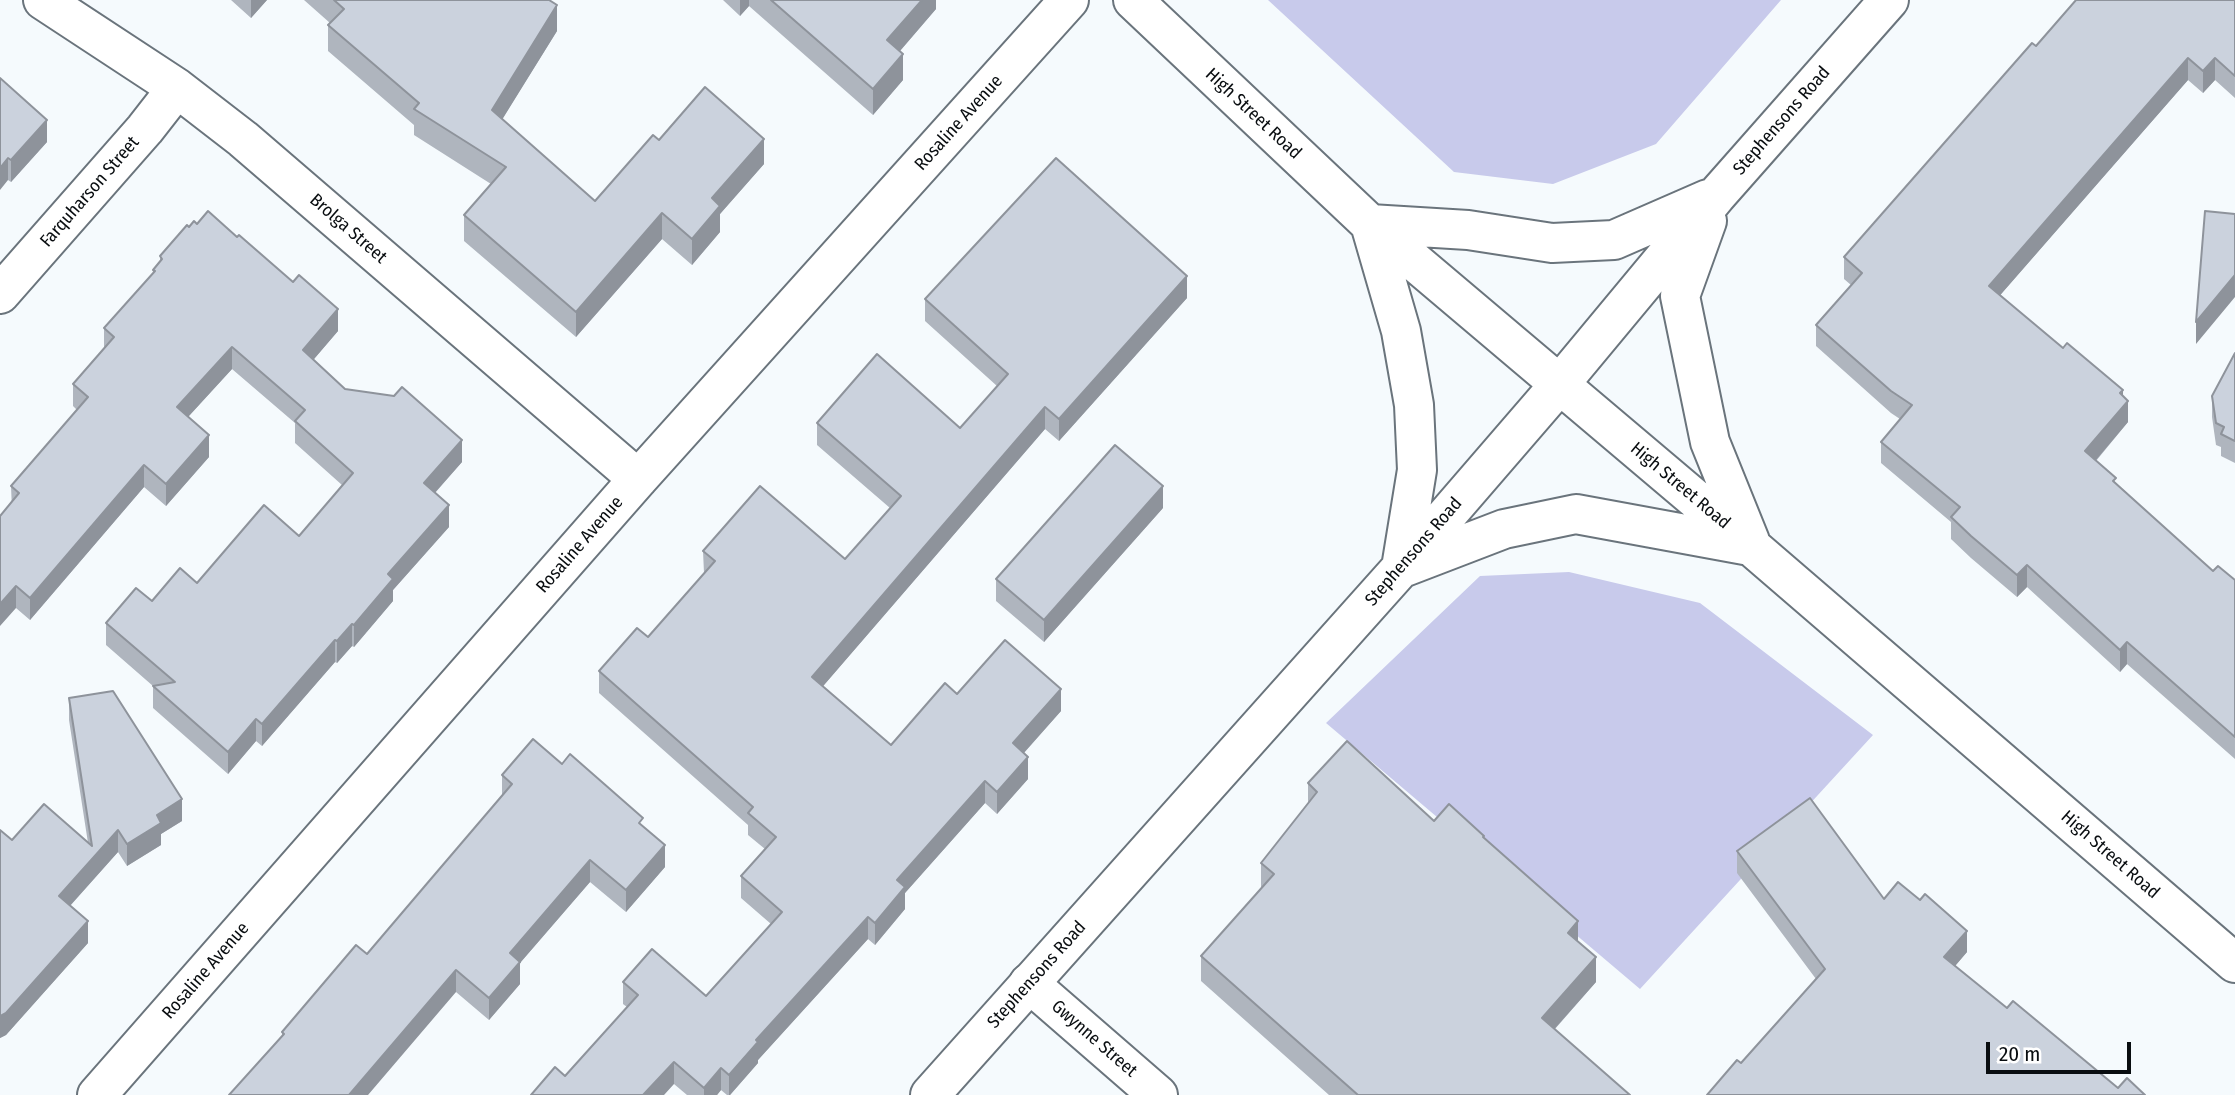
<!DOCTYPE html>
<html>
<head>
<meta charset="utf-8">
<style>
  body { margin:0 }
  #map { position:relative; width:2235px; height:1095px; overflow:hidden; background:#f5fafd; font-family:"Fira Sans Condensed",sans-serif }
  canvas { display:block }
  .scale { position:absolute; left:1986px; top:1042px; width:145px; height:32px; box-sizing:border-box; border:4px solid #090d10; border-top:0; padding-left:9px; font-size:21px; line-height:24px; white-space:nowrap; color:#090d10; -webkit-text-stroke:5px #fff; paint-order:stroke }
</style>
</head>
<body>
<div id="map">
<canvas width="2235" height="1095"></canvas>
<div class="scale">20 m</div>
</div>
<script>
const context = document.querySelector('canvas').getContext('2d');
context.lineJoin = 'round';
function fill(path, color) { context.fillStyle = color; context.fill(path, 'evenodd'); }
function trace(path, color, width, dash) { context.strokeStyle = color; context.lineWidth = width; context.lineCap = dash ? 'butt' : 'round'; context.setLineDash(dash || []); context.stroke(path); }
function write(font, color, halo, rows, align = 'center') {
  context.font = font + ' "Fira Sans Condensed",sans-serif'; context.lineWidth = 5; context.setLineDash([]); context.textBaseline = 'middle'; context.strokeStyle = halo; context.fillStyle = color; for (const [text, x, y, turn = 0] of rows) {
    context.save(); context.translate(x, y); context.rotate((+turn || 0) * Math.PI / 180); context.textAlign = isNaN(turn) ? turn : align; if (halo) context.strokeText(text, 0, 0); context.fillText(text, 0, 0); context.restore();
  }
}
const green = new Path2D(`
  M1268,0H1781L1656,144L1553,184L1454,172Z
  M1569,572L1700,603L1873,735L1640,989L1326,723L1480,576Z`);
const minor = new Path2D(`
  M43,0L177,88L243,139L638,479
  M0,294L145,129L177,88
  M1029,983L1158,1095
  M97,1095L638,479L1069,0`);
const primary = new Path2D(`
  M1133,0L1370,224L1752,547L2235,963
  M1707,221L1680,296L1710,442L1750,541
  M1370,224L1468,230L1552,243L1614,240L1708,199
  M1370,224L1401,331L1414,405L1417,470L1401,568
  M1405,567L1504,529L1576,514L1750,546
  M930,1095L1401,568L1559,385L1716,196L1889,0`);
const wall = new Path2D(`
  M231,0H267L251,18Z
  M304,0H549L557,31L502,119L595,201L659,140L764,164L720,214V232L692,265L662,239L576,337L464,241V215L491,184L414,135V125L328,51V25L330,23Z
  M723,0H936V9L900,51L903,80L873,115L749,6L740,16Z
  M2235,0V98L2215,80L2203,93L2188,80L2000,295L2063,348L2123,396L2128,422L2096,461L2116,483L2213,571L2235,580V759L2127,664L2120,672L2027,587L2017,597L1971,558L1951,539V522L1881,463V442L1900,419L1891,413L1816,346V325L1851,285L1844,279V257L2036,46Z
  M0,78L47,142L11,182L8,180Z
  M160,256L338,331L313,360L345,389L462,462L435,493L449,527L393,590V601L354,647L352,646L337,663L335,662L262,746L256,741L228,774L153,708V686L106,645V623L152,601L197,583L299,536L342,485L295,443V423L232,369L188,417L209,457L166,506L144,487L30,620L16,608L11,486L77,410L73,406V384L104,349V328L153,273V270L160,262Z
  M1187,298L1059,441L1045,429L823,686L891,745L957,694L1061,711L1024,753L1028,779L997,814L985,803L905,893V909L875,945L868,939L758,1060V1063L730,1095H727L721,1090L717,1095H687L674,1084L565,1076L627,1007L623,1004V982L706,996L771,924L741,898V876L765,849L748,835V825L599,693V671L648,637L704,573L703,551L845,559L890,508L817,445V423L960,428L997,386L925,321V299Z
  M2235,353V463L2221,456V447L2216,445L2212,417V396Z
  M1163,508L1044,642L996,601V579Z
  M69,698L182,821L161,834V845L127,866L118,852L70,906L88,943L6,1035L0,1038V830L12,840L88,843L69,720Z
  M562,764L643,827L665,867L626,912L590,882L520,963V984L489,1020L456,992L282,1036V1032L367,954L502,795V775Z
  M1308,783L1434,821L1484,838L1578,941L1596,982L1555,1029L1630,1095H1329L1201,981V956L1261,889V863L1308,804Z
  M1737,851L1884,899L1967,952L1955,966L2007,1008L2118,1088L1741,1063L1816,979L1737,873Z`);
const shadedWall = new Path2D(`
  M251,0H267L251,18Z
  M740,0H749V6L740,16Z
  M922,0H936V9L887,66V40Z
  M557,5V31L492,136V110Z
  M903,54V80L873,115V89Z
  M2188,58V80L1989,308V286Z
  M2215,58V80L2203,93V71Z
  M47,120V142L11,182V160Z
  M764,139V164L720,214V232L692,265V239L712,198Z
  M8,158V180L0,190V168Z
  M662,213V239L576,337V312Z
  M2235,275V297L2196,344V322Z
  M1187,276V298L1059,441V419Z
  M338,309V331L303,372V350Z
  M232,347V369L177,429V407Z
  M2123,390V407L2128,401V422L2085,473V451Z
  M1045,407V429L812,699V677Z
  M209,435V457L166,506V484Z
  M462,440V462L424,505V483Z
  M144,465V487L30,620V598Z
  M1163,486V508L1044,642V620Z
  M449,505V527L393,590V601L354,647V625L388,574Z
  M2027,565V587L2017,597V575Z
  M16,586V608L0,626V604Z
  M352,624V646L337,663V641Z
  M335,640V662L262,746V724Z
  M2127,642V664L2120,672V650Z
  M1061,689V711L1013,765V743Z
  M256,719V741L228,774V752Z
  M1028,757V779L997,814V792Z
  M985,781V803L905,893V909L875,945V923L897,880Z
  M182,799V821L161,834V845L127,866V844L157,815Z
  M118,830V852L59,918V896Z
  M665,845V867L626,912V890Z
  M590,860V882L520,963V984L489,1020V998L510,953Z
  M868,917V939L758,1060V1063L730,1095H729V1075L756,1040Z
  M88,921V943L6,1035L0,1038V1016Z
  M1578,921V947L1568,933Z
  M1967,931V952L1944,979V957Z
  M1596,957V982L1542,1043V1018Z
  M456,970V992L368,1095H349Z
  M674,1062V1084L664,1095H643Z
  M721,1068V1090L717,1095H704V1088Z`);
const building = new Path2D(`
  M334,0H549L557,5L492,110L595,201L653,135L659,140L705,87L764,139L712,198L720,206L692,239L662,213L576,312L464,215L506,167L414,109L419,103L328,25L344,9Z
  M771,0H922L887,40L903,54L873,89Z
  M2076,0H2235V76L2215,58L2203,71L2188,58L1989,286L2063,348L2067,343L2123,390L2120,393L2128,401L2085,451L2116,478L2113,481L2213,571L2218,566L2235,580V737L2127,642L2120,650L2027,565L2017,575L1971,536L1951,517L1960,507L1881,442L1912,405L1891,391L1816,325L1862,273L1844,257L2032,43L2036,46Z
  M0,78L47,120L11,160L8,158L0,168Z
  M1056,158L1187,276L1059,419L1045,407L812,677L891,745L945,683L957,694L1005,640L1061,689L1013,743L1028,757L997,792L985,781L897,880L905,887L875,923L868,917L756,1040L758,1042L729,1075L721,1068L704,1088L674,1062L643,1095H531L555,1067L565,1076L638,995L623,982L652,949L706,996L782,912L741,876L776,837L748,813L753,807L599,671L637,628L648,637L715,561L703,551L760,486L845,559L901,496L817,423L877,354L960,428L1008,374L925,299Z
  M208,211L237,237L239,235L293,282L299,275L338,309L303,350L345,389L394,396L402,387L462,440L424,483L449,505L388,574L393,579L354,625L352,624L337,641L335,640L262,724L256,719L228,752L153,686L175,682L106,623L136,588L152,601L180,568L197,583L264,505L299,536L353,473L295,421L305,410L232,347L177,407L209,435L166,484L144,465L30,598L16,586L0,604V516L19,493L11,486L88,397L73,384L114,337L104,328L155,271L153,270L162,259L160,256L187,225L189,227L194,221L197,224Z
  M2205,211L2235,214V275L2196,322Z
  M2235,353V441L2221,434L2224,427L2216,423L2212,396Z
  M1115,445L1163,486L1044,620L996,579Z
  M113,691L182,799L157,815L161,823L127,844L118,830L59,896L88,921L6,1013L0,1016V830L12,840L44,804L92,846L69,698Z
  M533,739L562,764L570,754L643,818L639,823L665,845L626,890L590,860L510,953L520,962L489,998L456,970L349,1095H229L284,1034L282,1032L356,945L367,954L430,880L512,784L502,775Z
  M1347,741L1434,821L1449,804L1484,836L1483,837L1578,921L1568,933L1596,957L1542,1018L1630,1095H1358L1201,956L1274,874L1261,863L1317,792L1308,783Z
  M1810,798L1884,899L1898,882L1920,900L1925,894L1967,931L1944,957L2007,1008L2013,1001L2118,1088L2127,1078L2145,1095H1707L1737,1060L1741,1063L1825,969L1737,851Z`);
const streetNames = [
  ["High Street Road",1253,114,43],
  ["Stephensons Road",1782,121,-49],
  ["Rosaline Avenue",959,123,-48],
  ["Farquharson Street",90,192,-49],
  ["Brolga Street",348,229,41],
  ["High Street Road",1680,486,40],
  ["Rosaline Avenue",580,545,-49],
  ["Stephensons Road",1414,552,-49],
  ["High Street Road",2110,855,41],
  ["Rosaline Avenue",206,971,-49],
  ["Stephensons Road",1037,975,-48],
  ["Gwynne Street",1094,1039,41]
];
fill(green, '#c8caeb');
trace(minor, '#6a747c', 42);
trace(primary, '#6a747c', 42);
trace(minor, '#fff', 38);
trace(primary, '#fff', 38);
fill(wall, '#afb5be');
fill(shadedWall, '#8e939b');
fill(building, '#cbd2dd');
trace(building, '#8e939b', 2);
write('18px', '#090d10', '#fff', streetNames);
</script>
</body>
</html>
